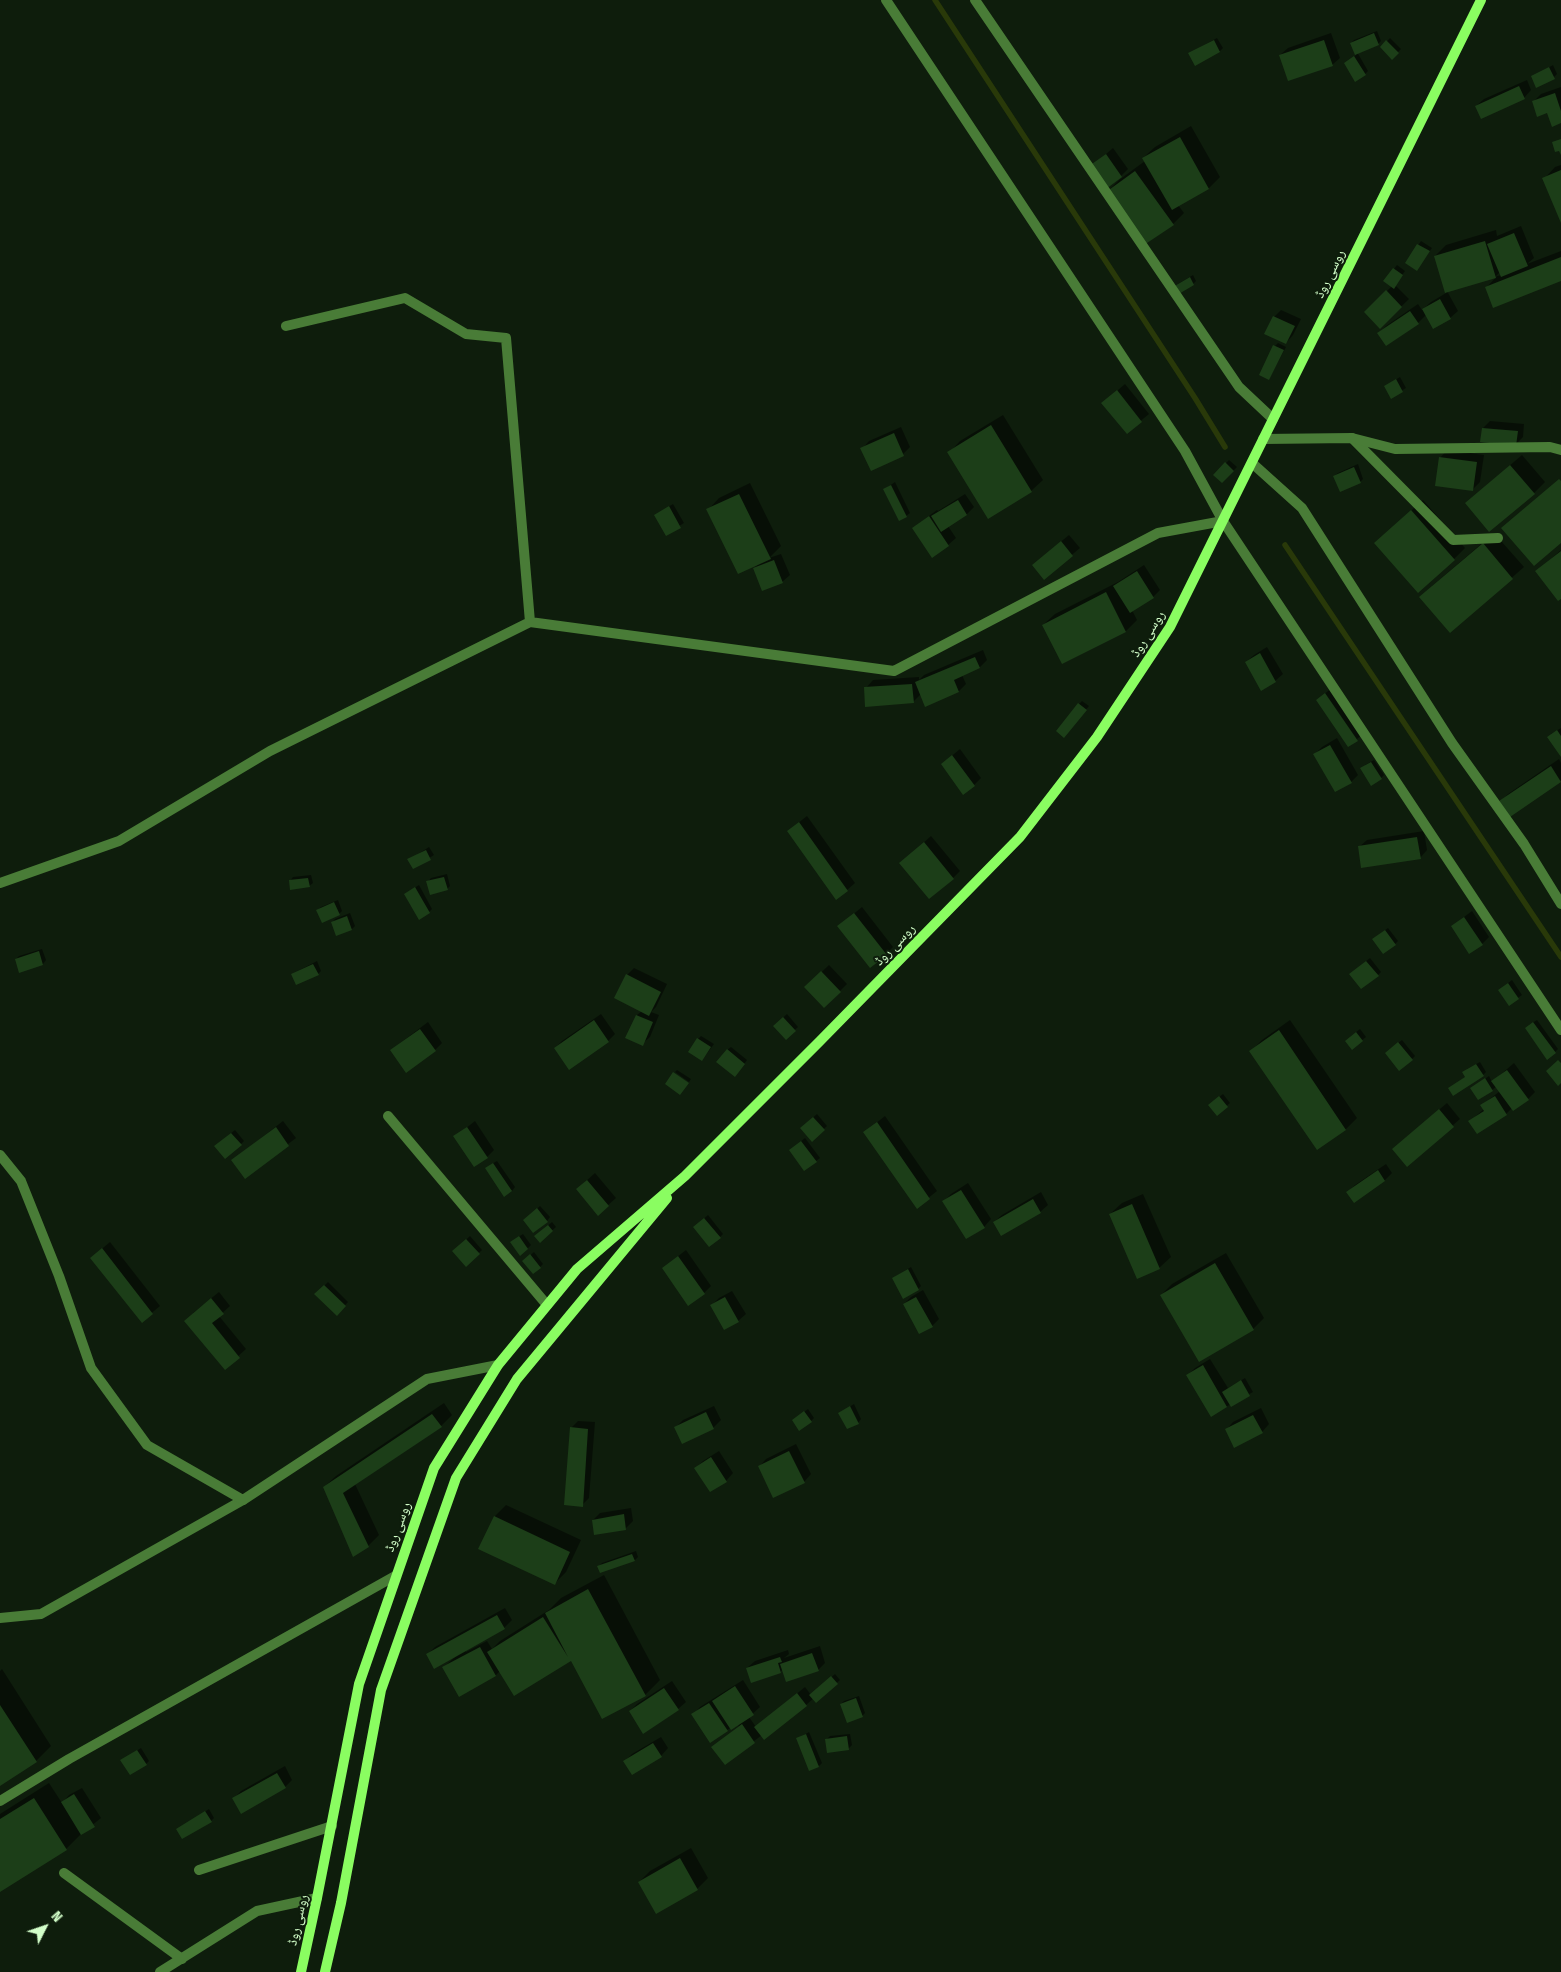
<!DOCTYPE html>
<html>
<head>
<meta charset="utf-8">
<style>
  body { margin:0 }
  #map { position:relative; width:1561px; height:1972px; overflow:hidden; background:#0e1d0c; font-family:"Fira Sans Condensed",sans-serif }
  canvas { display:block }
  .north { position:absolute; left:20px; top:1902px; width:50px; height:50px; -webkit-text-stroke:4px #0e1d0c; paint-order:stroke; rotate:49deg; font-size:14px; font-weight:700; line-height:20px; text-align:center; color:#d2fec9 }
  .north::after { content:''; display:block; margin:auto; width:18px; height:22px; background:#d2fec9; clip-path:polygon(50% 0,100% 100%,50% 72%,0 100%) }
</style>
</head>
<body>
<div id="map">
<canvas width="1561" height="1972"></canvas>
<div class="north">N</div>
</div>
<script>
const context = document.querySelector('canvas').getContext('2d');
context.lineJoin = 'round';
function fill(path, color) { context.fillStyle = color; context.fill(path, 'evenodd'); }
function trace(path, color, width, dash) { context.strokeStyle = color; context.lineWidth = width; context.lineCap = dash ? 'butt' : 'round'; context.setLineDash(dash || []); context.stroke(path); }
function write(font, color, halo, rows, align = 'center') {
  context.font = font + ' "Fira Sans Condensed","Noto Naskh Arabic",sans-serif'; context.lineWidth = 4; context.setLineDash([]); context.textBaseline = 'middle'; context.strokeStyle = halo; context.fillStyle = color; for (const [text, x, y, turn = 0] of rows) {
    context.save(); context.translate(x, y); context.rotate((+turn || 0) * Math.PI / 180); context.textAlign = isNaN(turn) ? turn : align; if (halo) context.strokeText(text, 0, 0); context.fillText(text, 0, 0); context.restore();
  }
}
const shadow = new Path2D(`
  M1377,31L1381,41L1378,44L1357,52L1368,71L1365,74L1346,63L1356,55L1351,43L1354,40Z
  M1331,33L1340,58L1332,65L1280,55L1288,48Z
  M1217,38L1223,48L1220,51L1190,53Z
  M1390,38L1401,49L1392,58L1382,47Z
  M1553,65L1557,74L1554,77H1532Z
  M1527,80L1531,90L1524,98L1476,106L1484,99Z
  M1561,87V122L1533,102L1541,94Z
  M1191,126L1220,177L1209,188L1178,205L1184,213L1173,224L1107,192L1119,180L1145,161L1143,158L1155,147Z
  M1113,148L1128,169L1120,177L1091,167Z
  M1561,165V220L1544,179L1555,167Z
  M1521,226L1534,258L1527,264L1561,251V279L1486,288L1497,276L1502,275L1500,272L1495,277L1447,291L1458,311L1450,318L1426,315L1418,323L1379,333L1386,326L1418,304L1422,310L1431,302L1446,293L1435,256L1446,245L1496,230L1497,236Z
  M1421,241L1432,248L1417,269L1407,262Z
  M1397,265L1405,271L1395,285L1409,299L1380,327L1366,312L1392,286L1394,269Z
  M1193,275L1196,281L1193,284H1178Z
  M1281,310L1301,319L1293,335L1286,343L1274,317Z
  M1278,343L1286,347L1269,379L1275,346Z
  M1400,377L1406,388L1391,397L1385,386Z
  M1125,384L1149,414L1127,432L1103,403Z
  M1003,415L1043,480L1031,491L988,517L949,453L960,441Z
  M1490,421L1524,424L1523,437L1516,444L1483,428Z
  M901,427L910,447L903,454L862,449L869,441Z
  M1447,450L1484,455L1480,482L1473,489L1440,458Z
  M1522,455L1545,482L1534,493L1466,503Z
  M1229,460L1237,467L1222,482L1214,475Z
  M1358,464L1363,479L1360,482L1334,476L1338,473Z
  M895,482L910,513L906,516L885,489Z
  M750,483L781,546L769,558L781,554L790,575L782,582L754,568L760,563L708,510L719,498Z
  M965,494L974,507L967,514L948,526L956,538L948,545L913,528L937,510L938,511Z
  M1423,500L1465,548L1454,559L1375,543Z
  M673,504L684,523L666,534L655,515Z
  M1494,533L1524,567L1450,632L1432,586Z
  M1069,535L1080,548L1044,578L1041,558Z
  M1561,550V597L1537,571Z
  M1144,565L1160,590L1153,597L1132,610L1137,620L1126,631L1063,663L1043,625L1055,614L1118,582Z
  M1267,647L1283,674L1275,681L1246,662L1254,655Z
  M983,650L987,660L980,667L962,675L966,684L959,691L921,694L913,702L866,688L873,680L919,677V680L924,675Z
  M1333,687L1365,732L1349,746L1317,700Z
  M1082,701L1089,706L1067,733L1079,704Z
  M1561,728V755L1551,734Z
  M1337,738L1358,775L1351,782L1315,754L1322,747Z
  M960,749L981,778L974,785L942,764Z
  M1559,759L1561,763V780L1510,815L1501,801L1508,794Z
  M1374,760L1384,775L1381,778L1365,765Z
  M807,816L855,883L847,890L788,831Z
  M1424,831L1427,850L1420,858L1359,847L1367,840Z
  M931,836L960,871L953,878L901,863Z
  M429,847L434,855L413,868L409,860Z
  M447,874L450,886L447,889L428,882L431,878Z
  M311,875L313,883L309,886L290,881L293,877Z
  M419,885L432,909L429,912L405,894Z
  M338,900L342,911L339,914L318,910L321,907Z
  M862,907L893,947L886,954L839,926Z
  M1472,911L1489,937L1482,944L1452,926Z
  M350,913L355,926L352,929L337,935L332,923L335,919Z
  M1388,928L1398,941L1395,944L1377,936Z
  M42,949L46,960L43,964L20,971L16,959L19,956Z
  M1370,958L1381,972L1378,975L1354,971Z
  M317,961L321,971L318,974H292Z
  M829,965L847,984L825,1006L806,987Z
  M634,968L667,984L656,1007L651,1012L659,1015L650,1037L642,1044L637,1015L642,1011L627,975Z
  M1512,980L1522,995L1509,1004L1499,990Z
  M601,1014L615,1034L608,1041L555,1048L562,1041Z
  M787,1014L798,1027L786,1038L774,1026Z
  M1290,1020L1357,1118L1346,1129L1317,1149L1251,1051L1262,1040Z
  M1537,1020L1558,1049L1555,1052L1529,1025Z
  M428,1022L442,1043L435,1050H391Z
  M1360,1029L1366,1037L1352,1048L1350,1037Z
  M701,1036L714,1044L702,1060L698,1039Z
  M1402,1040L1415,1056L1412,1059L1390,1049Z
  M731,1047L747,1060L738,1072L727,1050Z
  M1480,1062L1486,1072L1483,1075L1449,1088L1466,1077L1467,1069Z
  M1514,1063L1535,1092L1528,1099L1512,1108L1506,1114L1477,1133L1470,1121L1484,1109L1482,1105L1500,1091L1497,1086L1492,1090L1472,1088L1489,1076L1492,1082Z
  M677,1070L691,1079L689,1082L675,1072Z
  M1223,1094L1230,1103L1217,1114L1213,1102Z
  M1447,1103L1460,1119L1407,1165L1401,1142Z
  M817,1114L827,1126L812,1140L801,1128Z
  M885,1116L937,1191L917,1207L865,1132Z
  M283,1121L296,1138L245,1177L233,1160Z
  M475,1121L494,1150L487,1157L455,1137Z
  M235,1130L244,1141L241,1144L219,1143Z
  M805,1138L820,1158L816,1161L794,1147Z
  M497,1161L515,1187L512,1191L490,1165Z
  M1386,1164L1392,1173L1385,1180L1348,1192L1355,1185Z
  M595,1173L616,1198L598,1214L585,1182Z
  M968,1183L991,1219L984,1227L944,1201L951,1194Z
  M1041,1192L1048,1205L1040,1212L1001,1234L994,1222L1002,1215Z
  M1143,1194L1171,1257L1159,1268L1110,1214L1122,1203Z
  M540,1206L550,1217L547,1221L528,1217Z
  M708,1215L723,1234L720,1237L698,1224Z
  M552,1222L556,1227L540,1241L536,1236Z
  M523,1234L531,1245L528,1248L515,1239Z
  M470,1236L482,1250L466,1265L454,1251Z
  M110,1242L160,1306L142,1321L91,1258Z
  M686,1250L711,1286L704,1293L663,1268Z
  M534,1252L543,1264L540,1267L527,1258Z
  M1226,1253L1264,1318L1253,1329L1161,1295L1172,1284Z
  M911,1267L921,1286L918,1289L893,1278Z
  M328,1282L348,1302L337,1314L316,1294Z
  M923,1290L939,1319L932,1326L904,1304L911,1297Z
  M732,1291L746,1314L738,1321L712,1305L719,1298Z
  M219,1292L230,1306L219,1316L246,1349L225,1368L193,1313Z
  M1210,1359L1228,1388L1245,1378L1253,1392L1211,1415L1188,1375L1195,1368Z
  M444,1403L452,1415L441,1426L355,1484L379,1535L368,1546L324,1487L336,1476Z
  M854,1404L861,1419L858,1423L840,1413Z
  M714,1406L721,1420L713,1428L683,1442L676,1427L683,1420Z
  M1261,1408L1269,1424L1262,1432L1226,1430L1233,1422Z
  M808,1409L814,1418L811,1421L797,1417Z
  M578,1421L595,1422L589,1498L582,1505L571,1428Z
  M796,1444L811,1474L804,1482L759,1467L766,1459Z
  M719,1451L733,1473L726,1481L696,1468L703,1461Z
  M506,1505L581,1540L566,1572L555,1583L480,1548L495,1516Z
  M631,1508L633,1521L626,1528L593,1520L600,1513Z
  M636,1551L638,1557L635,1560L599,1566L602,1563Z
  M604,1575L660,1680L645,1695L571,1659L500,1671L496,1675L444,1667L455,1657L427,1655L435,1647L505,1608L512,1620L504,1628L465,1650L466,1652L487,1641L492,1649L500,1641L549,1610L561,1598Z
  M820,1646L825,1663L818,1670L783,1669L780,1672L747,1668L755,1661L788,1650L789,1654L784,1658Z
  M2,1669L51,1746L36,1761L0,1784V1671Z
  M835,1674L840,1680L817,1701L814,1698L806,1705L762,1735L725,1763L713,1747L739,1726L737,1724L727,1730L693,1715L700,1707L743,1680L760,1707L749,1717L756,1727L805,1687L811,1695Z
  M672,1681L686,1702L678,1709L644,1732L630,1711L637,1704Z
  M859,1696L865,1713L862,1716L841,1704L844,1701Z
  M809,1732L822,1763L819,1766L797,1739Z
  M850,1734L852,1745L849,1748L826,1740L830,1736Z
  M661,1737L668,1748L661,1756L625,1761L632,1754Z
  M141,1748L149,1761L146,1764L122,1760Z
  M285,1766L292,1780L285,1787L234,1798L241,1791Z
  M49,1783L62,1803L69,1795L82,1788L101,1818L81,1834L66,1849L0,1891V1814Z
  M209,1809L214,1818L211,1821L178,1829Z
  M691,1848L708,1878L697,1889L639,1882L650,1871Z`);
const stream = new Path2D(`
  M935,0L1195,398L1225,447
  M1285,545L1561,957`);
const building = new Path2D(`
  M1374,33L1379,45L1355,55L1350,43Z
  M1214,40L1220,52L1195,66L1188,53Z
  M1324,40L1333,66L1288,81L1279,55Z
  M1386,40L1399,53L1392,60L1380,47Z
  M1354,56L1366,75L1355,82L1344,63Z
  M1549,67L1555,79L1536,88L1531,76Z
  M1519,86L1525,99L1481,119L1475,106Z
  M1555,93L1561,111V123L1552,127L1547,113L1537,117L1532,101Z
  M1180,137L1209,189L1172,210L1142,158Z
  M1561,139V155L1559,151L1555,152L1552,142Z
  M1106,154L1122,177L1106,189L1089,166Z
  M1561,170V223L1542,178Z
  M1135,171L1174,225L1144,245L1106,192Z
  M1514,233L1528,266L1501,277L1487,244Z
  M1485,241L1496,278L1445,293L1434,256Z
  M1417,244L1430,251L1417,271L1405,263Z
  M1561,257V281L1493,308L1485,287Z
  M1393,268L1403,275L1394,289L1383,281Z
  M1190,277L1194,285L1177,295L1173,287Z
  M1386,290L1402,307L1380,329L1364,312Z
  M1440,299L1451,319L1433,329L1422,309Z
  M1410,311L1419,324L1386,346L1377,333Z
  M1273,316L1295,326L1286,344L1264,334Z
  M1273,345L1284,350L1269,380L1259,375Z
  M1396,379L1403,392L1391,399L1384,386Z
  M1117,390L1142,422L1127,434L1101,403Z
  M991,425L1032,492L988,519L947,452Z
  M1482,428L1518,431L1516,446L1480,442Z
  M894,433L904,456L871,471L860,448Z
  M1439,457L1477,462L1473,491L1435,486Z
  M1225,462L1234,471L1222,483L1213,475Z
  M1510,465L1535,494L1489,532L1465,503Z
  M1354,467L1361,483L1340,492L1333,476Z
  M1559,479L1561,481V543L1534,566L1501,528Z
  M891,485L907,517L899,521L883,489Z
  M739,494L771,559L738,574L706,509Z
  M958,500L967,515L941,532L931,516Z
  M669,506L681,528L666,536L654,515Z
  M1411,510L1455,560L1418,593L1374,543Z
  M929,516L949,546L932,558L912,528Z
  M1061,541L1073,556L1044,580L1032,565Z
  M1483,543L1513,579L1450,633L1419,597Z
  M1561,551V599L1558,601L1535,571Z
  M774,560L783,583L762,591L753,568Z
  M1137,571L1154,598L1130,613L1113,586Z
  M1106,592L1126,632L1062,664L1042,625Z
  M1260,653L1276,682L1261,691L1245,662Z
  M975,657L980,668L954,680L959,692L925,707L915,682Z
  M912,684L914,703L865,707L864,687Z
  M1325,693L1358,741L1348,747L1316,700Z
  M1078,703L1087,710L1064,738L1056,731Z
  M1557,730L1561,736V757L1547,737Z
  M1330,745L1352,783L1335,792L1313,754Z
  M952,755L975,786L963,795L941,764Z
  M1371,762L1382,779L1371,786L1360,768Z
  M1551,766L1561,782L1510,817L1499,801Z
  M799,822L848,891L836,900L787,831Z
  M1417,837L1421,859L1361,868L1358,846Z
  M924,842L954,879L929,899L899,863Z
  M426,850L431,860L413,869L407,859Z
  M444,877L448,890L430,895L426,881Z
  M308,878L310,887L290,890L289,880Z
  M415,887L430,913L419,920L404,894Z
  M334,902L340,915L322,923L316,910Z
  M854,913L887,955L870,968L837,926Z
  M347,916L352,930L336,936L331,922Z
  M1464,917L1483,945L1469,954L1451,926Z
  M1385,930L1396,945L1383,954L1372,939Z
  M39,951L43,965L19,973L15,959Z
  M1366,961L1379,976L1361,989L1349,974Z
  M313,964L319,975L296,985L291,974Z
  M821,971L841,992L824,1008L804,987Z
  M626,974L661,992L649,1016L614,998Z
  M1508,983L1519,999L1509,1006L1498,990Z
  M636,1015L653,1022L643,1046L625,1038Z
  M783,1017L796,1031L786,1040L773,1026Z
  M594,1020L609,1042L569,1070L554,1048Z
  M1533,1022L1556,1053L1547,1060L1525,1028Z
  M420,1029L436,1051L406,1073L390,1050Z
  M1279,1030L1346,1130L1317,1150L1249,1051Z
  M1356,1032L1363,1041L1352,1050L1345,1041Z
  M697,1038L711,1047L702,1061L688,1052Z
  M1398,1042L1413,1060L1399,1071L1385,1053Z
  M727,1049L745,1064L735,1077L716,1062Z
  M1558,1060L1561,1063V1083L1558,1086L1546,1071Z
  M1476,1064L1484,1076L1453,1096L1448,1088L1465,1077L1462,1072Z
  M1507,1070L1529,1100L1513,1111L1491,1081Z
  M673,1072L689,1083L680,1095L665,1084Z
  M1485,1078L1493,1091L1478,1100L1470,1088Z
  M1219,1096L1228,1107L1217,1116L1208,1105Z
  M1495,1096L1507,1115L1477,1134L1468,1121L1484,1111L1480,1105Z
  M1439,1109L1454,1127L1407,1167L1392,1149Z
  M813,1117L825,1130L812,1142L800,1128Z
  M877,1122L930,1199L917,1209L863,1132Z
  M276,1127L289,1146L245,1179L231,1160Z
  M467,1127L488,1158L474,1167L453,1136Z
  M231,1133L242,1145L225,1159L214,1146Z
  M801,1141L817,1162L804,1171L789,1150Z
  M493,1163L512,1191L504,1197L485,1168Z
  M1378,1170L1385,1181L1354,1203L1346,1192Z
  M587,1180L609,1206L598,1216L576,1189Z
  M961,1190L985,1228L966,1239L942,1201Z
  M1033,1199L1041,1213L1001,1236L993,1222Z
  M1132,1204L1160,1269L1137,1279L1109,1214Z
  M537,1208L548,1222L533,1233L523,1220Z
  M704,1218L721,1238L709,1247L693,1227Z
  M548,1225L553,1231L540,1243L534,1236Z
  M519,1236L528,1249L520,1256L510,1242Z
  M466,1239L480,1254L466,1267L452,1251Z
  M102,1248L153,1314L142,1323L90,1258Z
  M530,1254L541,1268L533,1274L522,1261Z
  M678,1256L705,1294L688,1306L662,1268Z
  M1215,1263L1254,1330L1199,1362L1160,1295Z
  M908,1269L919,1290L903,1299L892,1278Z
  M324,1285L346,1306L337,1316L314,1294Z
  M725,1297L739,1322L724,1330L710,1305Z
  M916,1297L933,1327L919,1334L903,1304Z
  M211,1298L224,1314L212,1323L240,1358L225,1370L184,1321Z
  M1203,1365L1227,1407L1211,1417L1186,1375Z
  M1241,1380L1250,1396L1231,1407L1222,1392Z
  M850,1406L859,1424L847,1429L838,1413Z
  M804,1411L812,1422L799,1431L792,1420Z
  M706,1412L714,1429L682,1444L674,1427Z
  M432,1414L442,1427L343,1493L369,1547L353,1557L323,1487Z
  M1253,1415L1263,1433L1234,1448L1225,1429Z
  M570,1427L588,1429L583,1507L564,1505Z
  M789,1451L805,1483L773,1498L758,1466Z
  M711,1457L727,1482L710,1492L694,1468Z
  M624,1514L626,1530L594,1535L592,1520Z
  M494,1516L570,1552L555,1585L478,1549Z
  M632,1554L635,1561L600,1573L597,1566Z
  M588,1589L646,1696L602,1719L571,1661L514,1696L487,1652L543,1617L568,1657L545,1613Z
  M497,1615L505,1629L434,1669L426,1654Z
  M480,1647L496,1676L459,1697L442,1667Z
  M812,1653L819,1671L786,1682L780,1664Z
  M780,1657L782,1662L778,1663L781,1673L751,1683L746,1668Z
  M831,1676L838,1684L816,1703L809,1695Z
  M735,1686L754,1715L731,1730L712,1701Z
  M664,1688L679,1710L643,1734L629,1711Z
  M797,1693L807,1706L764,1740L754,1727Z
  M856,1698L863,1717L847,1723L840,1704Z
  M709,1703L728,1731L710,1743L691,1714Z
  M0,1705L37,1762L0,1786Z
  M742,1724L755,1743L725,1765L711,1747Z
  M806,1734L819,1767L809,1771L796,1738Z
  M847,1736L849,1750L827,1753L825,1739Z
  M653,1743L662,1757L632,1775L623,1761Z
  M137,1750L147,1765L130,1775L120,1760Z
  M277,1773L286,1788L241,1814L232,1798Z
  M74,1794L95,1827L81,1835L61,1802Z
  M34,1798L67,1850L0,1892V1819Z
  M205,1811L212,1822L182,1839L176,1829Z
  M680,1858L698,1890L656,1914L638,1882Z`);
const service = new Path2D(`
  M886,0L1185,451L1223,521L1561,1030
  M1352,438L1453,540L1498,538
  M388,1116L547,1305
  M0,1618L41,1614L243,1500
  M0,1801L69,1759L395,1576
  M199,1870L332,1826
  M64,1873L182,1959
  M160,1972L257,1911L317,1898`);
const minor = new Path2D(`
  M975,0L1239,387L1273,419
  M286,326L405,298L466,334L506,338L530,622L894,671L1158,533L1223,521
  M1263,439L1352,438L1395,449L1550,447L1561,450
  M1252,463L1302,508L1452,743L1524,844L1561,904
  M0,883L119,841L270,751L530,622
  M0,1155L21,1181L59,1276L91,1368L147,1445L243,1500L427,1379L498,1365`);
const secondary = new Path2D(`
  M301,1972L317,1898L359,1684L434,1468L498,1365L577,1269L685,1176L820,1041L1020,837L1097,737L1170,627L1481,0
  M325,1972L341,1903L381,1690L456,1478L517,1379L667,1198`);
const streetNames = [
  ["روسی روڈ",1330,274,-64],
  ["روسی روڈ",1148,634,-58],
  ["روسی روڈ",895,945,-46],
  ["روسی روڈ",398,1527,-70],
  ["روسی روڈ",298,1920,-77]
];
fill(shadow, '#0007');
trace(stream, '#293909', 5.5);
fill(building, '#1c3e18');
trace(service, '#497c37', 10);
trace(minor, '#497c37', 10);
trace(secondary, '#8afd61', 10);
write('14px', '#d2fec9', '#0e1d0c', streetNames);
</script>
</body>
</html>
